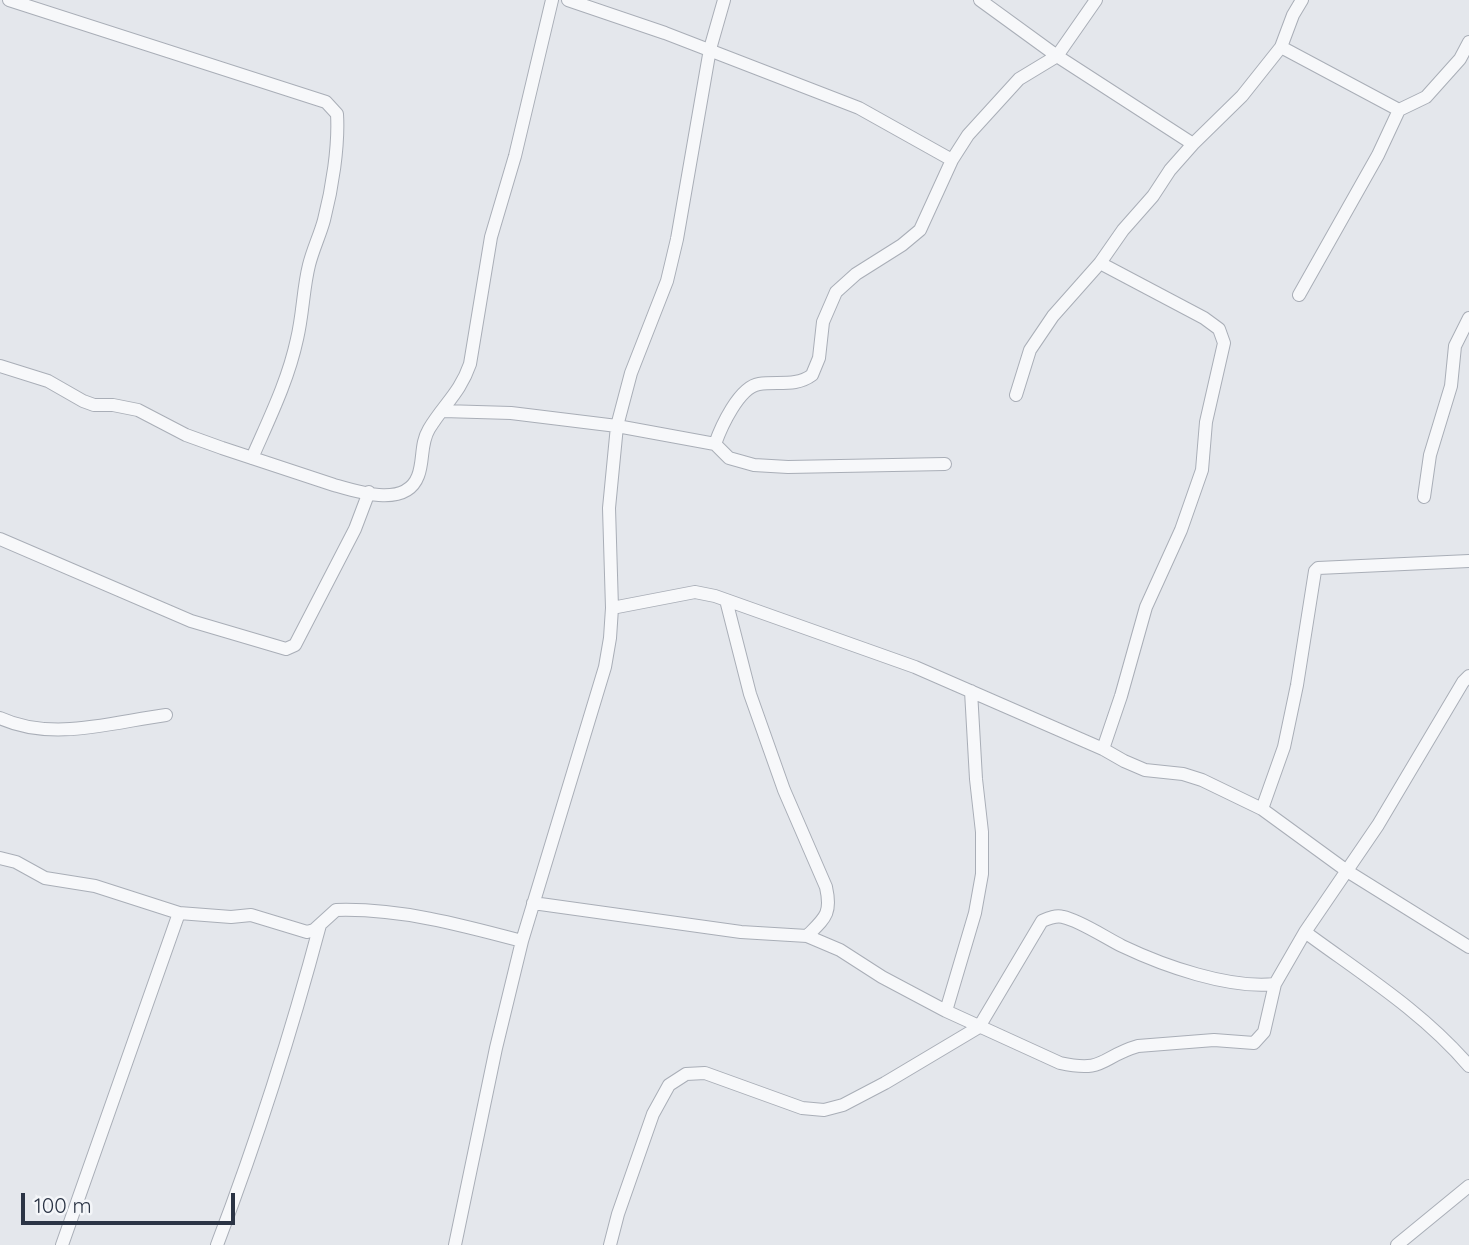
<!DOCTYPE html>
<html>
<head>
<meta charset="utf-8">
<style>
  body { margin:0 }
  #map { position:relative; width:1469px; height:1245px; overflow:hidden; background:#e4e7ec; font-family:Quicksand,sans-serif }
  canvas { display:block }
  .scale { position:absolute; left:21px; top:1193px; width:214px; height:32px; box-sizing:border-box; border:4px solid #2b3445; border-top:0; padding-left:9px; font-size:21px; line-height:24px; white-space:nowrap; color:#2b3445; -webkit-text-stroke:5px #f4f6f9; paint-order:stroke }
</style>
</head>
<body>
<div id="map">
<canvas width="1469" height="1245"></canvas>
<div class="scale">100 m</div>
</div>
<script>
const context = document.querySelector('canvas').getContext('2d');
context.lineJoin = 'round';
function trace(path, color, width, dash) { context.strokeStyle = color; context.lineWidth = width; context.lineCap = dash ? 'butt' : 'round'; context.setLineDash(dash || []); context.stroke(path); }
const street = new Path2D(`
  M9,0L326,102L337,114C339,146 332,189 324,220C320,235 313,249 309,265C303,289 303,314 297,339C288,381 269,419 252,458
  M568,0L665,33L859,108L952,160
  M980,0L1057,56L1193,144L1170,170L1153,196L1123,230L1100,263L1053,316L1030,350L1016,395
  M1281,47L1399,110L1426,97L1460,59L1469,42
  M1193,144L1242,96L1281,47L1293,15L1302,0
  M1100,263L1204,318L1219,329L1224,343L1206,422L1202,470L1181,530L1146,607L1121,696L1103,749
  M1299,295L1378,155L1399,110
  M0,366L48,381L83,401L94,405H113L138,410L186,435L222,448L334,485C358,492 406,508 418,476C424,461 420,444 429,429C444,404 460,393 470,364L491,237L515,156L552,0
  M443,411L511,413L617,426L715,444L729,458L754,465L788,467L945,464
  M715,444C721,427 739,387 759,384C777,381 796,387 812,375L819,358L823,322L836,292L856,274L902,245L920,230L952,160L968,135L1019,79L1057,56L1096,0
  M1424,497L1430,455L1451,386L1455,346L1469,318
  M0,539L191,621L286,649L295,645L355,529L369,492
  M726,600L750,694L784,790L826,887C832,914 825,918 807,936
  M612,608L695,592L715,596L915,667L1103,749L1124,761L1145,770L1183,774L1202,780L1262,809L1347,871L1469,947
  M0,718C52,742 113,722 166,715
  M1262,809L1284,747L1297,685L1315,571L1318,568L1469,561
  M0,858L16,862L45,878L95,886L179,913L231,917L251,915L307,932L314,930L336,910C399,908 462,925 522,941
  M533,903L741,932L807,936L840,950L882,977L946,1011L1060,1063C1106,1073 1100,1057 1138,1046L1214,1040L1254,1043L1264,1032L1275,984
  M1305,932C1362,974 1423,1012 1469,1066
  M946,1011L975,913L982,874V832L976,779L971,691
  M62,1245L179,913
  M217,1245C257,1140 291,1034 320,925
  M455,1245L496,1048L522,941L605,667L610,638L612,608L609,508L617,426L631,373L667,281L677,239L710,49L724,0
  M610,1245L618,1214L653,1114L669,1085L686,1074L705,1073L802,1108L824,1110L843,1105L885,1083L979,1027L1042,921C1049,918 1056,915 1063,917C1079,920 1106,938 1122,946C1164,966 1229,989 1275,984L1305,932L1378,825L1463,682L1469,676
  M1397,1245L1469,1186`);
trace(street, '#a9aeb7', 14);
trace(street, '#f7f8fa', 12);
</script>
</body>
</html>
